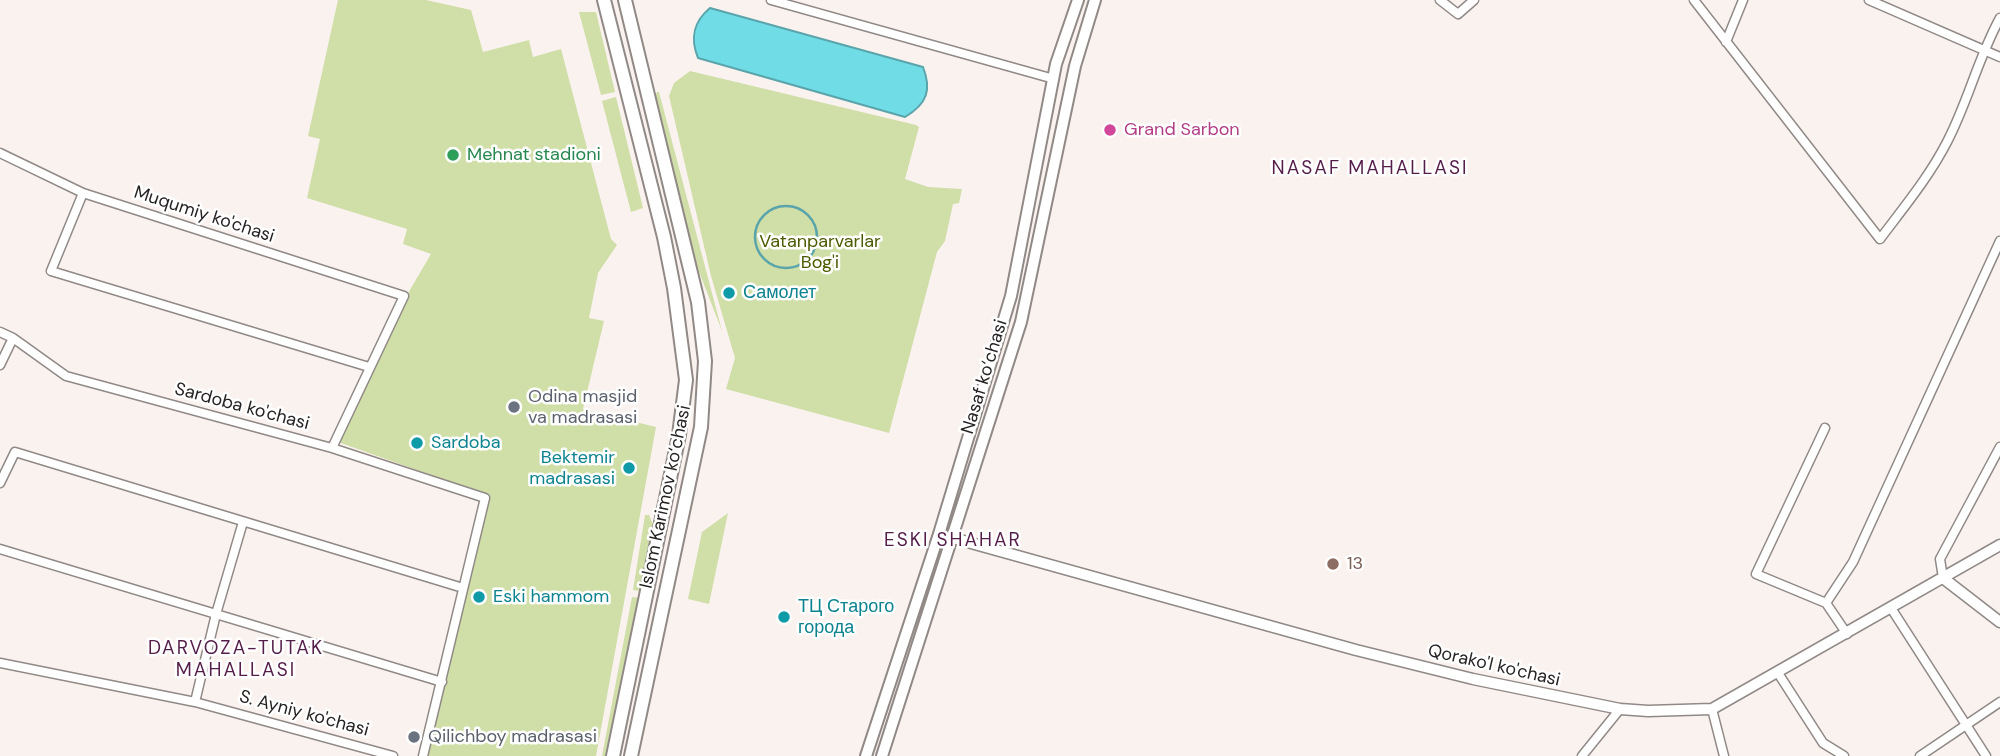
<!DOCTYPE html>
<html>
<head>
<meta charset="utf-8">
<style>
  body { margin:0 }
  canvas { display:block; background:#faf2ef }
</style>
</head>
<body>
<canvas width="2000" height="756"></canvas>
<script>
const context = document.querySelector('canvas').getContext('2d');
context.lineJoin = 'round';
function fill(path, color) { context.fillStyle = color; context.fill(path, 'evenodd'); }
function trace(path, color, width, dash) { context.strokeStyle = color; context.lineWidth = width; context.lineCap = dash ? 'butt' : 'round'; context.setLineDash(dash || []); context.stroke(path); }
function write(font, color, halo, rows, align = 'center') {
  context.font = font + ' "DM Sans",sans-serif'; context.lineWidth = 5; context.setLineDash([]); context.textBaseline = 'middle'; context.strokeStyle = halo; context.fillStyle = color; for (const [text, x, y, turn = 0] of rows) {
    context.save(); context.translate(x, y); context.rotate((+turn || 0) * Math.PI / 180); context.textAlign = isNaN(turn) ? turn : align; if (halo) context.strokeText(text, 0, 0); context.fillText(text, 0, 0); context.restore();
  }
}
const green = new Path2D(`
  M338,0H426L471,10L483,52L529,40L533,57L561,49L611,239L617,245L598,273L589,318L604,321L583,409L656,427L596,756H426L490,496L338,442L404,300L431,254L403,244L407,229L307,198L320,139L308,136Z
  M579,12H596L615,92L601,95Z
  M690,71L916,125L919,127L905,179L928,187L962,189L959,203L953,204L945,241L937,252L889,433L726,389L735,358L711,276L669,96L674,83Z
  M657,92H659L722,331L698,269L654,98Z
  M616,97L643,208L631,212L602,101Z
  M728,513L709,604L688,599L702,532Z
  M645,515H649L654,527L641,591L633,590Z
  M632,597L640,598L607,756H602Z`);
const water = new Path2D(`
  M710,8L923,67C932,90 927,104 905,117L698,58C690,38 693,22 710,8Z`);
const stream = new Path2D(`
  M755 237a31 31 0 1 1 62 0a31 31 0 1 1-62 0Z`);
const minor = new Path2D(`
  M771,0L1054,79
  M1440,0L1458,14L1474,0
  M1694,0L1880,239C1904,207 1929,177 1947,142C1968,102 1978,58 2000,18
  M1869,0L2000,57
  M1726,42L1743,0
  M0,153L83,193L404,296L332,448
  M83,193L51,271L369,367
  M0,332L13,338L66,376L332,448L485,498L423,756
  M0,365L13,338
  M1825,428L1756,574L1826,603
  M0,483L15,452L463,588
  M0,549L442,682
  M1943,578L1940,559L2000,447
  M1891,608L1986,756
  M1847,634L1826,603L1853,562L2000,241
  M0,663L195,702L393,756
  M1778,673L1823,743L1844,756
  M195,702L216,614L243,522
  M1712,709L1724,756
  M1582,756L1620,709
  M1920,756L2000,702`);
const tertiary = new Path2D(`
  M953,538L1356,650L1473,679L1620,709L1648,711L1712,709L2000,545
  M1943,578L2000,622`);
const secondary = new Path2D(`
  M866,756L939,534L1011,296L1056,64L1078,0
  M882,756L1021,322L1075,66L1095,0`);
const primary = new Path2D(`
  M604,0L664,237L674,288L686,380L679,435L613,756
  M625,0L698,302L705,361L701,427L631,756`);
const markers = [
  [1110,130,7,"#d1479c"],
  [453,155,7,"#2e9e5b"],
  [729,293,7,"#0f9aa8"],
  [514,407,7,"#6b7280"],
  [417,443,7,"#0f9aa8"],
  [629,468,7,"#0f9aa8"],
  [1333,564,7,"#8d6e63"],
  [479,597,7,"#0f9aa8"],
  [784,617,7,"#0f9aa8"],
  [414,737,7,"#6b7280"]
];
const hotelNames = [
  ["Grand Sarbon",1124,130]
];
const leisureNames = [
  ["Mehnat stadioni",467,155]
];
const streetNames = [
  ["Muqumiy ko'chasi",204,215,18],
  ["Nasaf ko‘chasi",985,377,-73],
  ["Sardoba ko'chasi",242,407,15],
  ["Islom Karimov ko‘chasi",666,497,-78],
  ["Qorako'l ko'chasi",1494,666,13],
  ["S. Ayniy ko'chasi",304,714,15]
];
const parkNames = [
  ["Vatanparvarlar",820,242],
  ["Bog'i",820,263]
];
const cultureNames = [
  ["Самолет",743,293],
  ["Sardoba",431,443],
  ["Bektemir",615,458,"right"],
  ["madrasasi",615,479,"right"],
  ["Eski hammom",493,597],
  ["ТЦ Старого",798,607],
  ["города",798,628]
];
const worshipNames = [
  ["Odina masjid",528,397],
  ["va madrasasi",528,418],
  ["Qilichboy madrasasi",428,737]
];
const educationNames = [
  ["13",1347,564]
];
const neighbourhoodNames = [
  ["NASAF MAHALLASI",1370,169],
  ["ESKI SHAHAR",953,541],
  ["DARVOZA-TUTAK",236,649],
  ["MAHALLASI",236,671]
];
fill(green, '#d0dea7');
fill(water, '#70dce6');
trace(water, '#5aa4ab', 2);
trace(stream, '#5aa4ab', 2.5);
trace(minor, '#908986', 11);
trace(tertiary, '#908986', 13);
trace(secondary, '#908986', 14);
trace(primary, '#908986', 16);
trace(minor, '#fff', 8);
trace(tertiary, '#fff', 10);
trace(secondary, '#fff', 10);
trace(primary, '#fff', 12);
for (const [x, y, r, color] of markers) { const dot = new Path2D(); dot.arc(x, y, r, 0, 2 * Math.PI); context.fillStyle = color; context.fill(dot); trace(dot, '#fff', 2.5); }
write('18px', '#b23c85', '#fff', hotelNames, 'left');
write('18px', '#27864d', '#fff', leisureNames, 'left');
write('18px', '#262322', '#fff', streetNames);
write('18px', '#4c5a00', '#fff', parkNames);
write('18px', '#0d838f', '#fff', cultureNames, 'left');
write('18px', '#5b616d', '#fff', worshipNames, 'left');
write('18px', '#785e54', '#fff', educationNames, 'left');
context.letterSpacing = '2px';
write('19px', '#551e4a', '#fff', neighbourhoodNames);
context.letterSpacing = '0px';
</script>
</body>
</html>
